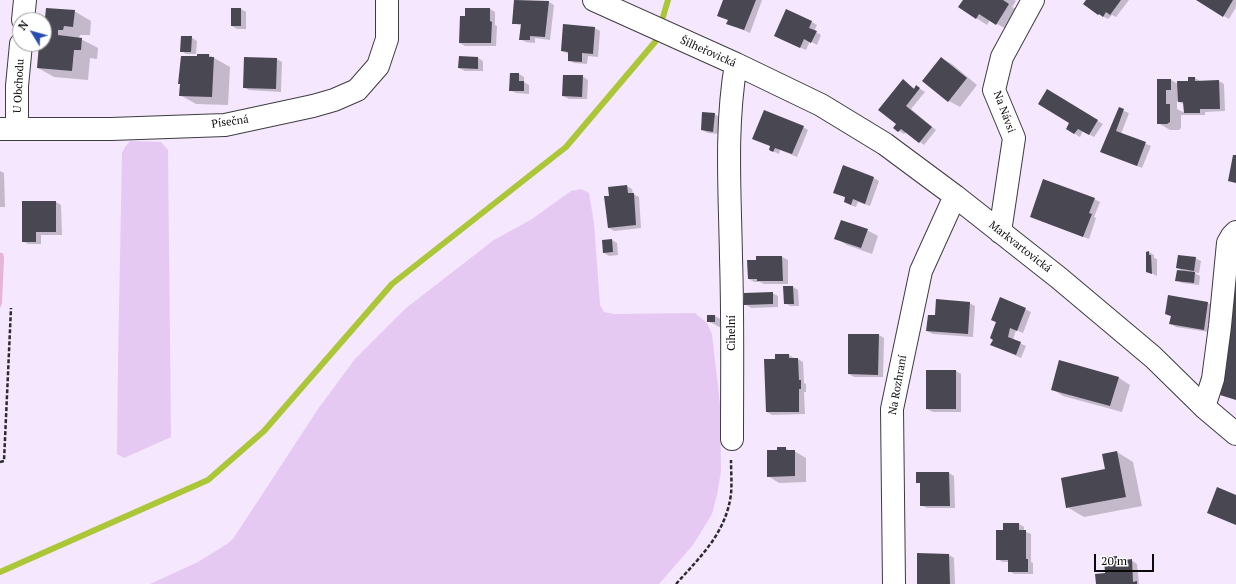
<!DOCTYPE html>
<html>
<head>
<meta charset="utf-8">
<style>
  body { margin:0 }
  #map { position:relative; width:1236px; height:584px; overflow:hidden; background:#f5e7fe; font-family:"PT Serif",serif }
  canvas { display:block }
  .north { position:absolute; left:12px; top:12px; width:40px; height:40px; box-sizing:border-box; background:#fff; border:1px solid #9d9d9d; border-radius:50%; rotate:307deg; font-size:11px; font-weight:700; line-height:16px; text-align:center; color:#0a0a0a }
  .north::after { content:''; display:block; margin:auto; width:14px; height:18px; background:#294bb3; clip-path:polygon(50% 0,100% 100%,50% 72%,0 100%) }
  .scale { position:absolute; left:1094px; top:554px; width:60px; height:18px; box-sizing:border-box; border:2px solid #0a0a0a; border-top:0; padding-left:5px; font-size:12px; line-height:14px; white-space:nowrap; color:#0a0a0a; -webkit-text-stroke:3px #fff; paint-order:stroke }
</style>
</head>
<body>
<div id="map">
<canvas width="1236" height="584"></canvas>
<div class="north">N</div>
<div class="scale">20 m</div>
</div>
<script>
const context = document.querySelector('canvas').getContext('2d');
context.lineJoin = 'round';
function fill(path, color) { context.fillStyle = color; context.fill(path, 'evenodd'); }
function trace(path, color, width, dash) { context.strokeStyle = color; context.lineWidth = width; context.lineCap = dash ? 'butt' : 'round'; context.setLineDash(dash || []); context.stroke(path); }
function write(font, color, halo, rows, align = 'center') {
  context.font = font + ' "PT Serif",serif'; context.lineWidth = 4; context.setLineDash([]); context.textBaseline = 'middle'; context.strokeStyle = halo; context.fillStyle = color; for (const [text, x, y, turn = 0] of rows) {
    context.save(); context.translate(x, y); context.rotate((+turn || 0) * Math.PI / 180); context.textAlign = isNaN(turn) ? turn : align; if (halo) context.strokeText(text, 0, 0); context.fillText(text, 0, 0); context.restore();
  }
}
const farmland = new Path2D(`
  M130,141L161,142L168,150L171,437L124,458L117,454L118,361L122,153L125,147Z
  M581,189L589,193L594,223L600,305L604,312L614,314L695,313L707,323L712,334L720,404L721,471L717,495L712,514L693,545L659,584H150L198,562L227,544L233,539L318,409L355,359L406,308L494,240L532,219L571,191Z`);
const green = new Path2D(`
  M0,253H3L4,258L2,303L0,308Z`);
const shadow = new Path2D(`
  M515,0L549,2L554,5L550,40L535,38V43L526,42L520,39L522,26L513,23Z
  M725,0H762L750,33L728,23L729,20Z
  M964,0H1014L1016,1L1012,7L1020,11L1008,30L990,20L987,25L976,18Z
  M1087,0H1129L1116,17L1112,15L1108,19L1098,14Z
  M1197,0H1236V7L1229,19Z
  M232,9H241L246,12V29H237L232,26Z
  M490,9L495,12V25L497,26L496,46H465L460,43L466,17Z
  M74,11L91,21L90,35H80L79,38L98,48L97,59L90,58L88,80L54,77L38,68L40,44H44V36Z
  M812,22L817,25L814,31L821,35L817,45L810,41L806,50L780,39Z
  M595,28L600,31L598,57L588,56L587,64L574,63L569,60V54L562,51Z
  M191,37L197,41L196,54H186L181,51Z
  M209,55L230,67L228,105L196,104L180,95L198,57Z
  M478,58L483,61V71H465L459,68Z
  M941,58L952,64L977,85L960,107L949,101Z
  M277,59L282,62L281,92L249,90L244,87Z
  M519,74L524,77V82L529,85V94L516,93L510,90Z
  M582,76L588,80L587,99H569L563,96Z
  M1189,78H1195L1200,81H1219L1224,84L1225,111L1205,112V115H1181V128L1179,130H1170L1158,123V80H1171L1178,84L1189,82ZM1177,101L1185,105V113L1177,109Z
  M903,81L915,89L917,87L925,92L911,109L936,130L924,145L907,132L904,134L894,128L897,124Z
  M1047,91L1103,124L1094,137L1083,131L1080,137L1067,129L1070,123Z
  M1119,109L1129,113L1121,134L1151,146L1142,168L1101,152Z
  M714,114L720,117L719,134L708,133L702,130Z
  M803,127L808,130L797,157L780,150L779,154L770,150Z
  M0,171L4,173L5,207H0Z
  M874,178L879,181L870,206L858,202L856,207L850,205L846,198L834,192Z
  M627,186L632,189L633,194L639,197L641,228L614,231L609,228L610,196Z
  M1094,199L1100,202L1094,217L1096,218L1089,239L1031,216Z
  M23,202H56L61,205L62,235H41V244H28L23,241Z
  M867,230L878,236L872,254L847,245L835,238Z
  M612,240L617,243L618,255L609,256L604,253Z
  M1149,252L1154,255V258L1157,259V276L1147,271V253Z
  M757,257H782L788,260V284H764L760,282H754L749,279L757,261Z
  M1195,258L1201,261L1199,273L1193,272L1200,276L1199,285L1182,283L1176,280L1184,272L1177,268Z
  M793,287L798,290L799,306H790L785,303Z
  M772,293L778,296V307L751,308L745,304Z
  M1168,297L1208,303L1213,306L1209,332L1176,327L1171,324L1172,317L1166,314Z
  M1000,298L1031,312L1023,333L1016,330L1013,340L1026,346L1021,358L992,345L994,340L997,323L992,320Z
  M969,303L975,306L973,337L933,334L927,331L936,316Z
  M715,316L731,325L725,330L708,321Z
  M879,335L884,338L883,377H854L849,374Z
  M789,355L794,358V359H798L803,362L804,383L806,384V392H804L805,414L772,415L767,412L776,360Z
  M1060,362L1119,378L1130,385L1122,412L1063,396L1052,389Z
  M956,371L961,374V412H933L927,409Z
  M785,448L790,451H794L806,458V482L779,483L768,476L778,451Z
  M1117,452L1133,462L1142,506L1084,517L1067,507L1106,470Z
  M917,473H949L954,476L955,508H927L921,505V484L917,482Z
  M1004,524H1019L1024,527V531L1031,534V562L1033,563V574H1014L1009,571V562H1003L997,559L1004,531Z
  M949,555L954,558L955,584H918Z
  M1116,557L1122,560V561L1131,560L1137,564L1139,584H1097L1106,574Z`);
const stream = new Path2D(`
  M663,17L668,0
  M0,572L208,480L264,431L392,284L566,147L655,42`);
const building = new Path2D(`
  M514,0L549,1L545,37L530,36V40H519L521,24H512Z
  M723,0H756L744,30L726,24L728,20L717,16Z
  M963,0H1003L1009,4L996,25L979,14L976,19L958,7Z
  M1086,0H1121L1110,15L1106,12L1103,17L1099,14L1098,15L1083,4Z
  M1196,0H1233L1223,17Z
  M46,8L75,10L73,27L64,26L63,30H58V35L82,38L81,50H74L72,71L37,68L39,44H44V35H45L46,28H44Z
  M231,8H241V26H231Z
  M465,8H490V21L492,22L491,43H459L460,16H465Z
  M786,9L812,21L809,28L817,31L811,43L804,39L800,48L774,36Z
  M563,24L595,27L593,54L582,53V62L568,61V52L561,51Z
  M181,36H192L191,52H180Z
  M197,54H209V57H214L212,97L179,96L180,84H178L181,56H197Z
  M459,56L478,57V69L458,68Z
  M244,57L277,58L276,89L243,88Z
  M941,57L967,78L948,102L922,81Z
  M510,73H519V81H524V91H509Z
  M563,75H583L582,97L562,96Z
  M1188,77H1195V81L1219,80L1220,109H1200V113H1184L1183,102H1178L1177,81H1188Z
  M903,79L914,89L916,85L920,88L906,106L932,127L919,143L901,129L898,132L893,128L896,124L878,110Z
  M1157,79H1171V90H1166V104H1170V122L1167,124H1157Z
  M1047,89L1098,120L1089,135L1078,129L1074,134L1066,129L1069,123L1038,104Z
  M1119,107L1124,109L1116,131L1146,142L1137,166L1100,152Z
  M764,110L804,126L792,154L775,148L773,152L769,150L770,146L752,139Z
  M702,112L715,113L713,132L701,130Z
  M1233,155H1236V183L1228,181Z
  M843,165L874,177L865,204L853,199L851,205L844,202L845,197L833,193Z
  M1043,179L1095,198L1089,213L1092,214L1083,237L1030,217Z
  M627,185L628,193H634L636,225L608,228L604,196H609L608,187Z
  M22,201H56V232H36V242H22Z
  M841,220L868,229L861,248L834,239Z
  M612,239L613,252L603,253L602,240Z
  M1149,251V255H1151L1152,274L1146,272V252Z
  M1178,255L1196,257L1194,271L1176,268Z
  M756,256H782L783,281H757V279H748L747,260H756Z
  M1177,270L1195,272L1194,283L1175,281Z
  M1235,271H1236V400L1220,395L1226,369Z
  M783,286H793L794,304H784Z
  M773,292V304L744,305V293Z
  M1168,295L1208,302L1204,330L1169,324L1171,316L1165,314Z
  M1000,297L1026,308L1017,331L1010,328L1008,337L1021,342L1016,355L990,345L993,340L990,338L996,322L991,320Z
  M936,299L970,302L968,334L926,331L928,315H935Z
  M707,315H715V322H707Z
  M848,334H879L878,375L848,374Z
  M775,354H789V358H798L799,380H801V389H799V412H766L764,359H775Z
  M1059,360L1119,377L1110,406L1051,390Z
  M926,370H956V409H926Z
  M777,447H786V450H795V476L767,477V450H777Z
  M1117,451L1126,497L1066,508L1061,478L1105,469L1102,454Z
  M916,472H949L950,506H920V483H916Z
  M1217,487L1236,495V525L1207,513Z
  M1003,523H1019V530H1026V559H1028V572H1008V560H996V530H1003Z
  M917,553L949,554L950,584H917Z
  M1117,556V561L1132,559L1133,582L1137,581V584H1096L1095,574L1105,573L1104,557Z`);
const path = new Path2D(`
  M0,462L4,461L11,308
  M676,584C701,556 726,533 731,494C732,483 731,471 731,460`);
const minor = new Path2D(`
  M594,0L736,64L821,105L885,144L955,196L1059,278L1153,357L1204,407L1236,434
  M23,20L25,0
  M0,129H111L225,125L313,106L334,100L357,90L378,66L387,39V0
  M17,129V86L21,44
  M1000,232L1014,138L994,90L1002,57L1033,0
  M1204,407L1213,379L1220,326L1228,243L1232,236L1236,232
  M732,439C732,379 733,318 731,258C730,193 725,128 736,64
  M894,584L892,409L921,271L955,196`);
const streetNames = [
  ["Šilheřovická",708,52,24],
  ["U Obchodu",19,86,-87],
  ["Na Návsi",1004,112,70],
  ["Písečná",230,122,-8],
  ["Markvartovická",1020,247,38],
  ["Cihelní",732,333,-90],
  ["Na Rozhraní",898,385,-80]
];
fill(farmland, '#e6c9f2');
fill(green, '#e6b4d8');
fill(shadow, '#0003');
trace(stream, '#abc738', 6);
fill(building, '#494752');
trace(minor, '#3d3d3d', 24);
trace(path, '#2c2c2c', 2.5, [4, 2]);
trace(minor, '#fff', 22);
write('11px', '#0a0a0a', '#fff', streetNames);
</script>
</body>
</html>
